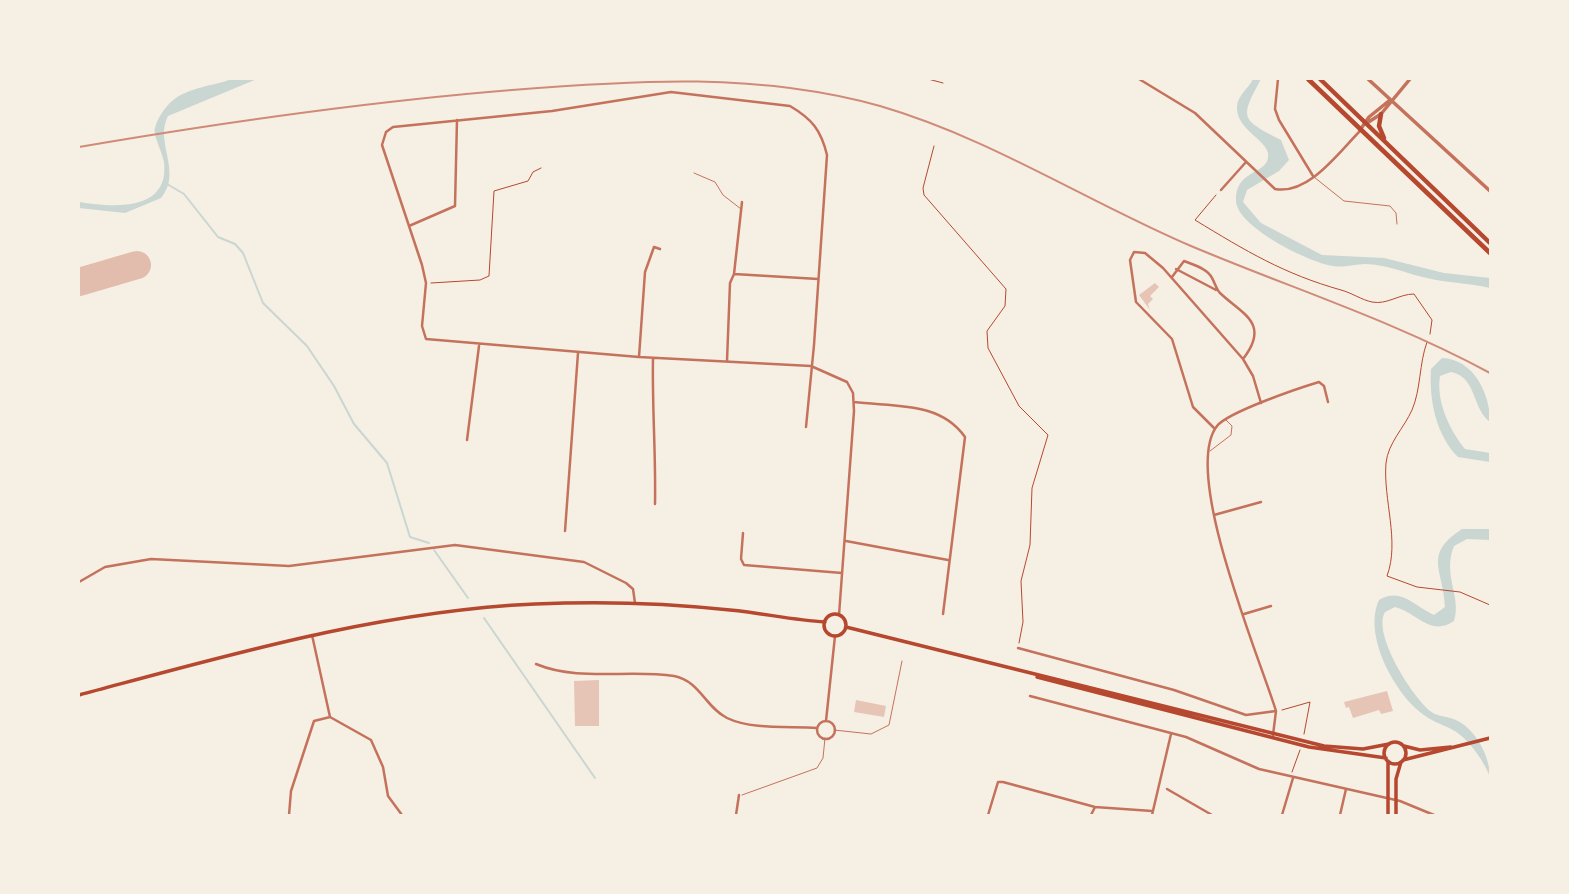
<!DOCTYPE html>
<html>
<head>
<meta charset="utf-8">
<style>
  body { margin:0 }
  #map { position:relative; width:1569px; height:894px; overflow:hidden; background:#f6efe4; font-family:"PT Sans Narrow",sans-serif }
  canvas { display:block }
  .frame { position:absolute; inset:0; border:80px solid #f6efe4; pointer-events:none }
</style>
</head>
<body>
<div id="map">
<canvas width="1569" height="894"></canvas>
<div class="frame"></div>
</div>
<script>
const context = document.querySelector('canvas').getContext('2d');
context.lineJoin = 'round';
function fill(path, color) { context.fillStyle = color; context.fill(path, 'evenodd'); }
function trace(path, color, width, dash) { context.strokeStyle = color; context.lineWidth = width; context.lineCap = dash ? 'butt' : 'round'; context.setLineDash(dash || []); context.stroke(path); }
const water = new Path2D(`
  M232,79H257L168,116C154,142 183,172 161,198L125,213L79,208V202C111,207 170,213 164,162C162,151 153,136 155,128C157,119 165,107 172,101C189,87 213,86 232,79Z
  M1253,79H1261C1240,118 1240,119 1281,140L1289,160L1279,171L1247,190L1243,202L1261,223L1322,255L1384,258L1444,273L1490,278V288C1469,283 1448,283 1427,278C1407,274 1387,264 1365,264C1355,264 1344,268 1333,266C1310,263 1237,227 1236,201C1235,170 1265,175 1268,158C1272,141 1235,131 1237,106C1238,95 1249,88 1253,79Z
  M1442,358C1474,359 1490,394 1490,422C1472,409 1477,377 1451,372L1440,376C1436,401 1449,429 1465,449L1490,453V462L1458,457C1436,435 1429,400 1431,369Z
  M1462,529H1490V540L1467,539L1454,546C1442,575 1462,597 1454,621C1430,637 1418,613 1395,607L1385,612C1372,634 1412,696 1430,711C1438,717 1447,716 1456,720C1476,729 1490,757 1490,777C1484,761 1469,739 1453,730C1442,724 1430,721 1420,712C1393,690 1363,634 1379,600C1401,587 1414,606 1434,615L1445,607C1444,570 1422,555 1462,529Z`);
const stream = new Path2D(`
  M167,184L184,194L218,237L235,244L243,253L263,303L307,346L334,386L354,424L387,463L410,537L429,543
  M434,550L468,598
  M484,618L595,778`);
const runway = new Path2D(`
  M79,282L137,265`);
const building = new Path2D(`
  M1155,283L1159,287L1150,296L1153,299L1148,304L1150,310L1139,295Z
  M599,680V726H575L574,681Z
  M1387,691L1393,711L1381,714L1379,710L1353,718L1349,707L1346,708L1344,702Z
  M856,700L886,706L884,717L854,712Z`);
const path = new Path2D(`
  M928,79L943,83
  M934,146L923,188L924,195L1006,289L1005,306L987,331L988,348L1019,406L1048,435L1032,488L1030,545L1021,581L1023,622L1019,643
  M1216,195L1195,220C1246,251 1284,274 1341,290C1352,293 1362,300 1372,302C1387,305 1399,294 1414,294L1432,320L1430,334
  M431,283L480,280L489,276L494,191L528,181L533,172L541,168
  M1427,342C1419,364 1421,389 1412,410C1404,428 1388,443 1386,463C1383,500 1400,541 1387,576L1417,587L1460,592L1490,605
  M1282,710L1310,702L1304,734
  M1292,772L1300,750`);
const service = new Path2D(`
  M694,173L715,182L723,195L741,209
  M1314,177L1344,201L1390,206L1396,213L1397,224
  M1210,451L1231,435L1232,426L1226,420
  M834,730L871,734L889,725L902,661
  M742,795L817,768L823,758L825,738`);
const minor = new Path2D(`
  M1139,79L1195,113L1275,189C1309,195 1339,152 1360,131
  M1278,79L1275,109L1279,120L1313,176
  M1221,190L1246,162
  M409,226L455,206L457,120
  M1176,269L1216,290
  M734,274L742,202
  M1172,277L1184,261C1194,265 1208,269 1212,278C1215,283 1216,289 1220,293C1242,314 1271,323 1243,359
  M639,357L645,272L654,247L660,249
  M653,358C652,407 656,455 655,504
  M727,361L730,283L734,274L818,279
  M854,402C894,407 940,401 965,437L943,614
  M806,427L814,345L827,155C821,130 812,119 790,106L671,92L552,111L393,127L386,132L382,145L422,265L426,283L422,326L426,339L639,357L811,366L847,382L853,393L854,411L839,615
  M1215,429L1193,407L1172,339L1136,302L1130,260L1134,252L1145,253L1163,268L1243,359L1253,376L1261,403
  M467,440L479,346
  M1214,515L1261,502
  M565,531L578,353
  M743,533L741,559L744,565L842,573
  M846,541L948,560
  M79,582L105,567L151,559L289,566L455,545L584,562L626,583L633,589L635,603
  M1244,614L1271,606
  M312,635L330,717L371,740L383,767L388,796L402,815
  M1018,648L1174,690L1246,715L1276,711
  M536,664C579,682 628,669 674,676C700,681 705,707 727,718C752,730 790,726 817,728
  M1030,696L1186,737L1259,769L1400,801L1434,815
  M826,721L835,636
  M817 730a9 9 0 1 1 18 0a9 9 0 1 1-18 0Z
  M1273,735L1276,711C1259,656 1181,472 1217,426C1228,412 1299,388 1319,382L1324,386L1328,402
  M1167,789L1212,815
  M289,815L291,791L314,721L330,717
  M736,815L739,795
  M988,815L998,782H1003L1095,807L1152,811
  M1091,815L1095,807
  M1152,815L1171,734
  M1282,815L1293,778
  M1340,815L1346,789`);
const tertiary = new Path2D(`
  M1368,79L1490,191
  M1367,123L1381,114L1410,79
  M1360,130L1369,117L1390,100`);
const secondary = new Path2D(`
  M824 625a11 11 0 1 1 22 0a11 11 0 1 1-22 0Z
  M846,627L1324,746L1363,749L1389,744
  M1037,677L1309,747L1386,758
  M79,695C229,655 379,611 535,604C600,601 666,603 730,610C762,613 793,620 825,622
  M1384 753a11 11 0 1 1 22 0a11 11 0 1 1-22 0Z
  M1404,746L1420,750L1451,747
  M1403,760L1490,738
  M1388,815V761
  M1396,815V779L1401,762`);
const trunk = new Path2D(`
  M1308,79L1490,253
  M1320,79L1490,243
  M1381,114L1379,126L1384,138`);
const rail = new Path2D(`
  M79,147C225,122 364,102 512,90C636,80 759,72 880,106C990,138 1086,201 1191,246C1293,289 1392,320 1490,373`);
fill(water, '#c9d6d2');
trace(stream, '#c9d6d2', 2);
trace(runway, '#e2bdae', 28);
fill(building, '#e6c5b7');
trace(path, '#b5482f', 1);
trace(service, '#c5725c', 1);
trace(minor, '#c5725c', 2.5);
trace(tertiary, '#c5725c', 3.5);
trace(secondary, '#b5482f', 3.5);
trace(trunk, '#b5482f', 4.5);
trace(rail, '#cf8b77', 2);
</script>
</body>
</html>
